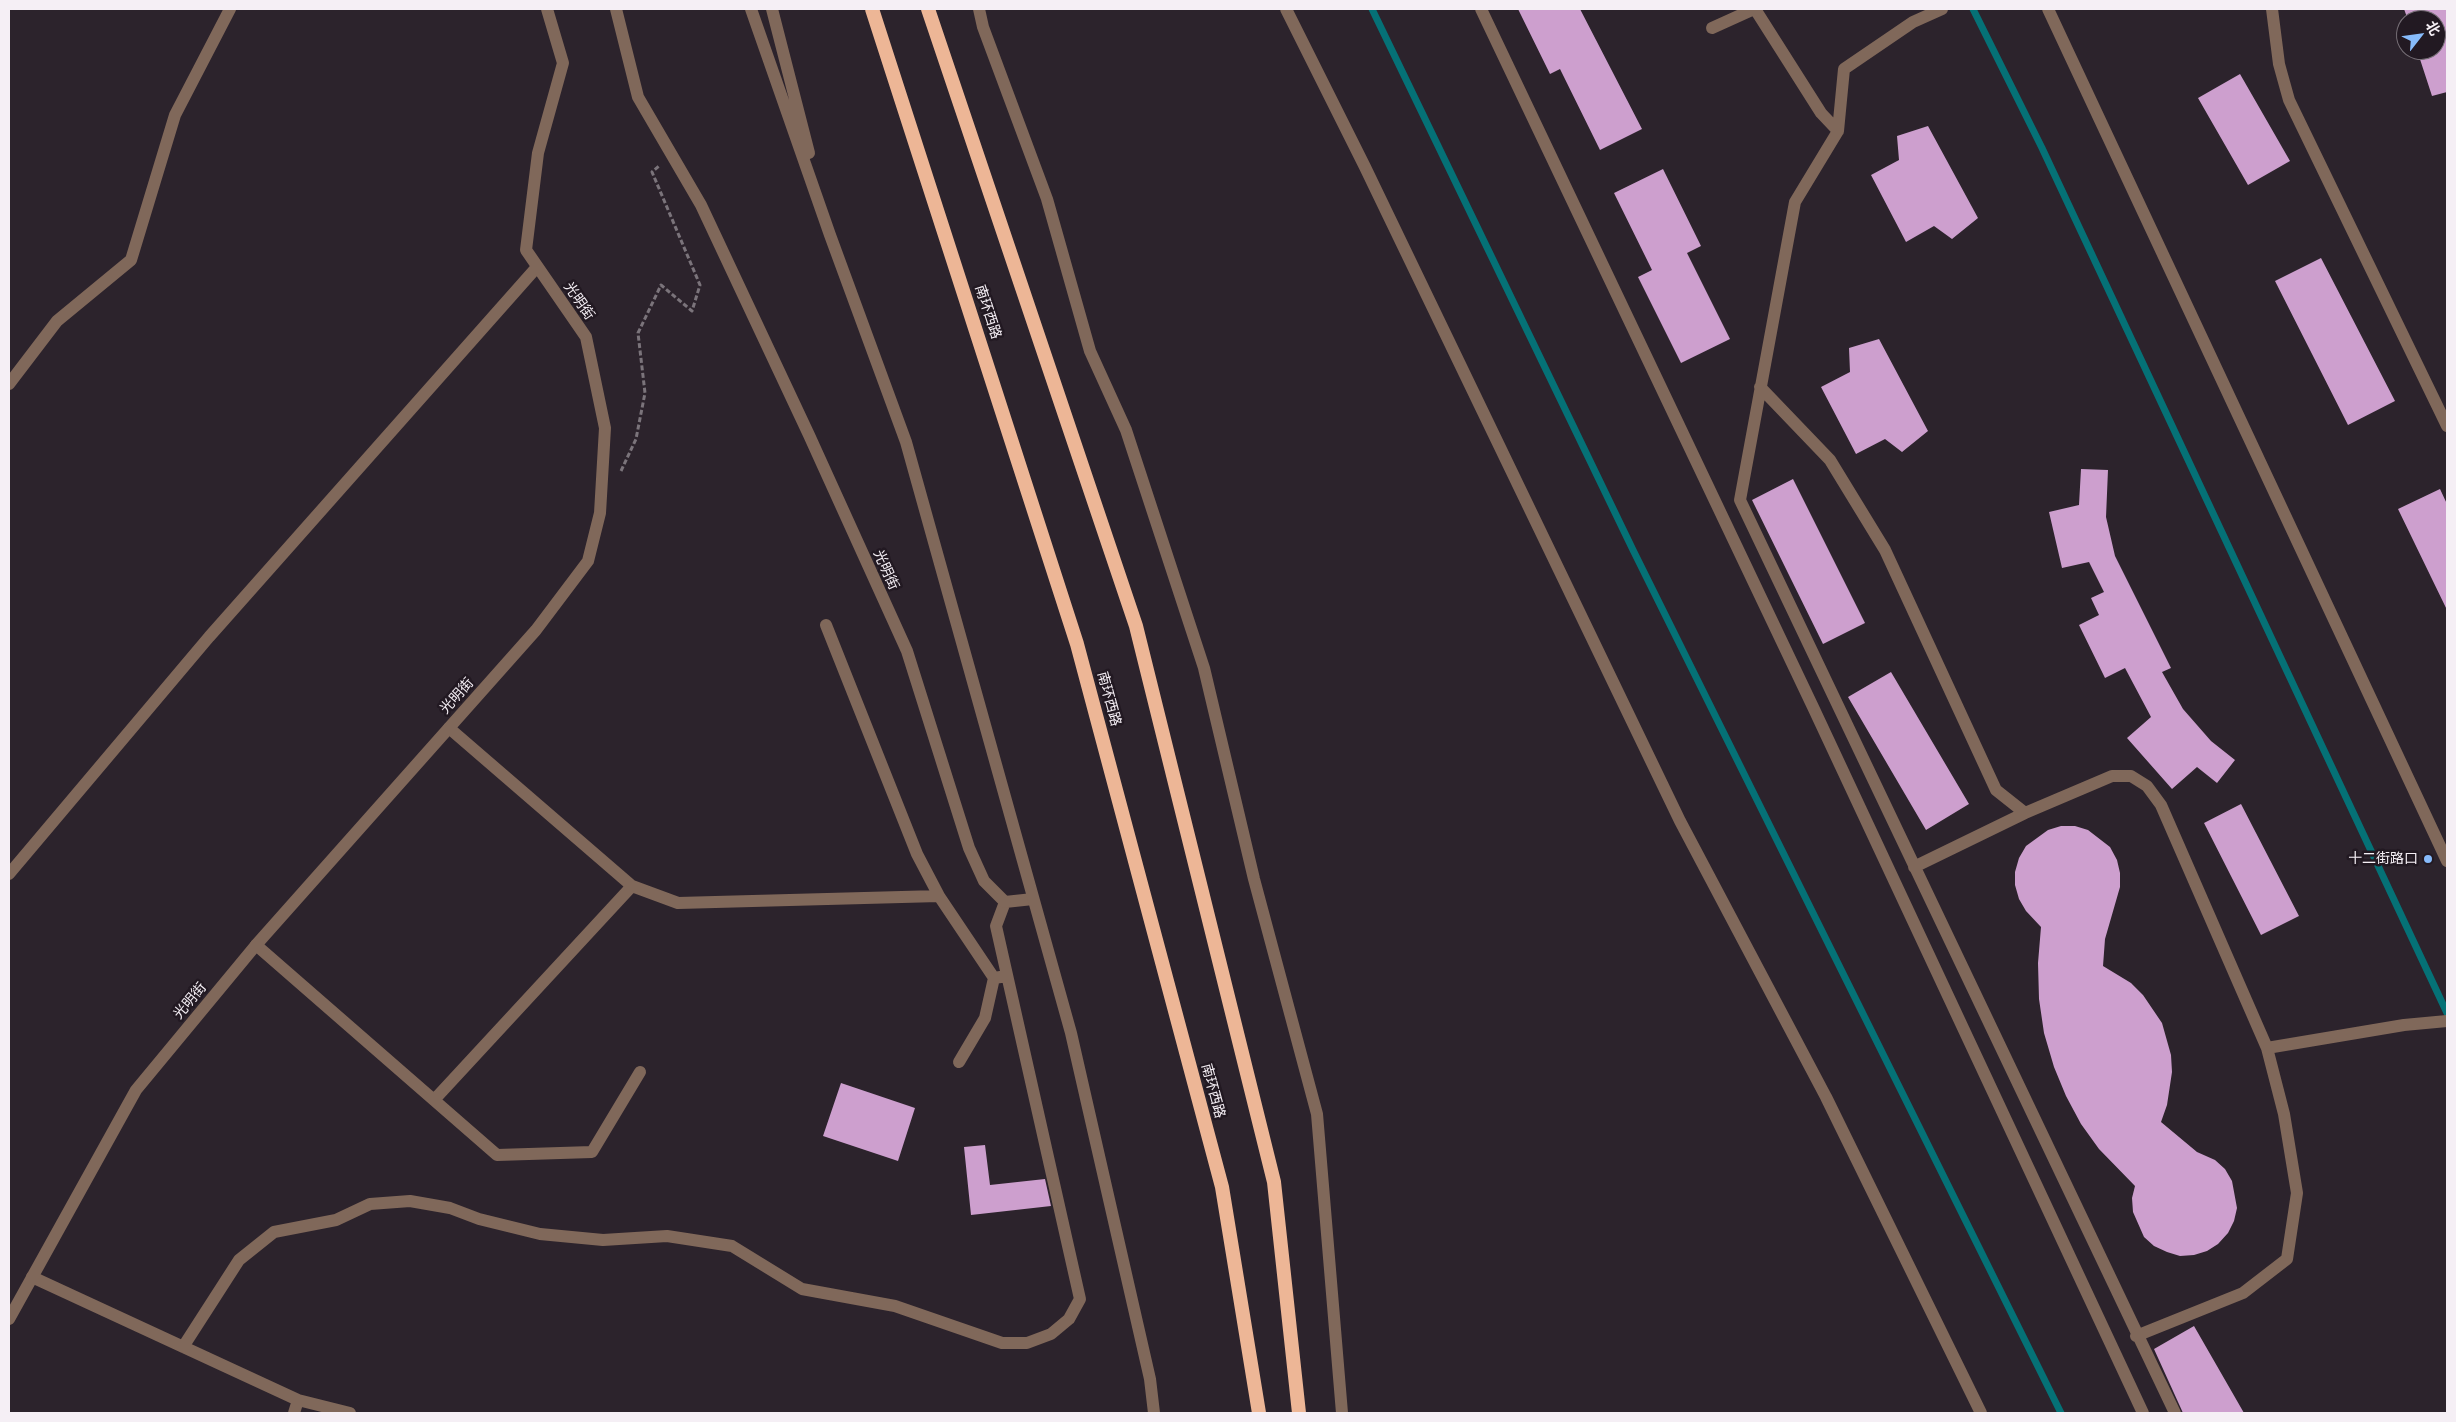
<!DOCTYPE html>
<html>
<head>
<meta charset="utf-8">
<style>
  body { margin:0 }
  #map { position:relative; width:2456px; height:1422px; overflow:hidden; background:#2c232c; font-family:Mulish,"Noto Sans SC",sans-serif }
  canvas { display:block }
  .frame { position:absolute; inset:0; border:10px solid #f5eff5; pointer-events:none }
  .north { position:absolute; left:2396px; top:10px; width:50px; height:50px; box-sizing:border-box; background:#221922; border:1px solid #766f76; border-radius:50%; rotate:60deg; font-size:14px; font-weight:700; line-height:20px; text-align:center; color:#f5eff5 }
  .north::after { content:''; display:block; margin:auto; width:18px; height:22px; background:#87bbfb; clip-path:polygon(50% 0,100% 100%,50% 72%,0 100%) }
</style>
</head>
<body>
<div id="map">
<canvas width="2456" height="1422"></canvas>
<div class="frame"></div>
<div class="north">北</div>
</div>
<script>
const context = document.querySelector('canvas').getContext('2d');
context.lineJoin = 'round';
function trace(path, color, width, dash) { context.strokeStyle = color; context.lineWidth = width; context.lineCap = dash ? 'butt' : 'round'; context.setLineDash(dash || []); context.stroke(path); }
function fill(path, color) { context.fillStyle = color; context.fill(path, 'evenodd'); }
function write(font, color, halo, rows, align = 'center') {
  context.font = font + ' Mulish,"Noto Sans SC",sans-serif'; context.lineWidth = 5; context.setLineDash([]); context.textBaseline = 'middle'; context.strokeStyle = halo; context.fillStyle = color; for (const [text, x, y, turn = 0] of rows) {
    context.save(); context.translate(x, y); context.rotate((+turn || 0) * Math.PI / 180); context.textAlign = isNaN(turn) ? turn : align; if (halo) context.strokeText(text, 0, 0); context.fillText(text, 0, 0); context.restore();
  }
}
const stream = new Path2D(`
  M1372,9L1633,550L2061,1413
  M1973,9L2042,148L2447,1013`);
const building = new Path2D(`
  M1518,9H1580L1642,129L1600,150L1560,69L1550,74Z
  M2404,9H2447V92L2432,96L2417,50H2436V20H2408Z
  M2240,74L2290,161L2248,185L2198,98Z
  M1928,126L1978,218L1952,239L1934,226L1906,242L1871,175L1899,160L1897,136Z
  M1663,169L1701,246L1687,253L1730,339L1681,363L1638,277L1652,270L1614,193Z
  M2321,258L2395,401L2348,425L2275,281Z
  M1879,339L1928,431L1902,452L1885,439L1856,454L1821,387L1850,372L1849,348Z
  M2081,469L2108,470L2106,517L2115,556L2171,668L2162,672L2183,709L2211,741L2235,760L2217,783L2197,767L2172,789L2127,738L2151,717L2125,668L2105,678L2079,625L2099,615L2091,598L2104,592L2089,562L2062,568L2049,512L2079,505Z
  M1793,479L1865,623L1823,644L1752,500Z
  M2440,489L2447,504V610L2398,509Z
  M1891,672L1969,804L1926,830L1848,697Z
  M2241,804L2299,916L2261,935L2204,823Z
  M2061,826H2075L2088,830L2110,847L2117,860L2120,873V887L2105,939L2103,966L2131,983L2143,995L2162,1023L2171,1055L2172,1072L2167,1105L2161,1122L2197,1152L2215,1160L2225,1169L2232,1181L2237,1208L2234,1221L2228,1233L2218,1244L2207,1251L2194,1255L2180,1256L2167,1252L2154,1246L2144,1237L2133,1212L2132,1198L2135,1186L2099,1149L2081,1124L2066,1096L2054,1067L2044,1033L2039,999L2038,963L2041,927L2026,911L2019,899L2015,885V872L2019,858L2026,846L2048,830Z
  M841,1083L915,1108L898,1161L823,1136Z
  M985,1145L990,1185L1045,1179L1051,1206L971,1215L964,1147Z
  M2194,1326L2244,1413H2183L2154,1349Z`);
const path = new Path2D(`
  M621,471L636,439L645,393L638,333L661,285L692,311L700,285L652,172L660,165`);
const service = new Path2D(`
  M979,9L983,27L1047,199L1090,351L1126,430L1204,668L1254,879L1317,1114L1342,1413`);
const minor = new Path2D(`
  M1286,9L1365,167L1680,821L1826,1097L1981,1413
  M1481,9L1813,707L2143,1413
  M1755,9L1821,113L1838,131
  M1942,9L1913,22L1844,69L1838,131L1795,202L1740,500L2175,1413
  M2272,9L2279,64L2289,100L2447,426
  M1712,28L1754,9
  M9,384L57,321L131,260L175,115L230,9
  M1760,387L1830,460L1885,550L1996,790L2025,813
  M826,625L917,854L939,896L994,978L1007,976
  M449,728L632,886L678,903L939,896
  M1914,867L2025,813L2112,776H2131L2147,786L2161,805L2267,1048L2284,1114L2297,1193L2287,1259L2243,1293L2136,1336
  M9,874L209,637L537,267
  M256,945L497,1155L592,1152L640,1072
  M2267,1048L2404,1025L2447,1021
  M959,1062L985,1018L994,978
  M434,1100L632,886
  M32,1277L298,1400L294,1413
  M183,1347L239,1260L274,1232L336,1220L370,1204L410,1201L450,1208L479,1219L540,1234L603,1240L667,1236L732,1246L802,1289L895,1306L1002,1343H1027L1051,1334L1069,1319L1080,1299L996,926L1005,902L1033,899
  M298,1400L350,1413`);
const tertiary = new Path2D(`
  M616,9L638,97L701,205L809,435L907,651L969,848L984,881L1005,902
  M751,9L830,235L906,442L1071,1033L1150,1379L1154,1413
  M772,9L809,153
  M2048,9L2447,861
  M9,1319L136,1090L256,945L536,630L588,561L600,513L605,428L586,337L526,250L538,153L563,63L547,9`);
const trunk = new Path2D(`
  M872,9L1077,644L1222,1187L1259,1413
  M928,9L1136,626L1274,1182L1299,1413`);
const markers = [
  [2428,859,5,"#87bbfb"]
];
const streetNames = [
  ["光明街",579,301,55],
  ["南环西路",988,312,72],
  ["光明街",886,570,66],
  ["光明街",457,696,-48],
  ["南环西路",1109,699,75],
  ["光明街",190,1001,-50],
  ["南环西路",1213,1091,75]
];
const poiNames = [
  ["十二街路口",2418,859]
];
trace(stream, '#057176', 7);
fill(building, '#cd9fce');
trace(path, '#7b747b', 3, [5, 2.5]);
trace(service, '#80685a', 12);
trace(minor, '#80685a', 12);
trace(tertiary, '#80685a', 12);
trace(trunk, '#edb696', 14);
for (const [x, y, r, color] of markers) { const dot = new Path2D(); dot.arc(x, y, r, 0, 2 * Math.PI); context.fillStyle = color; context.fill(dot); trace(dot, '#221922', 2); }
write('14px', '#f5eff5', '#221922', streetNames);
write('14px', '#f5eff5', '#221922', poiNames, 'right');
</script>
</body>
</html>
